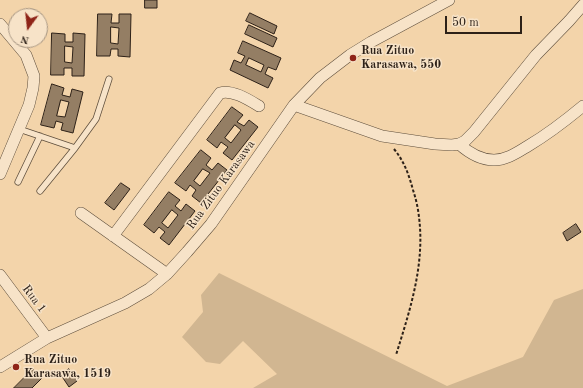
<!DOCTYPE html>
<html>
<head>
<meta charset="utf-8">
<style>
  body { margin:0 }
  #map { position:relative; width:583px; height:388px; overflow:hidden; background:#f3d4aa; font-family:"Old Standard TT",serif }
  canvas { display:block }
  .north { position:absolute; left:8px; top:8px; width:40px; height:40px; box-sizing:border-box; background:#f7e3c8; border:1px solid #a69582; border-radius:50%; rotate:195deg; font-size:11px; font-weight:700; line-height:16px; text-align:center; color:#2d2118 }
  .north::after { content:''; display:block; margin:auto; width:14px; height:18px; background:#8f2418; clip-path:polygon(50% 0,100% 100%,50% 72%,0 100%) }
  .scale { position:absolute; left:445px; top:16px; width:77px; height:18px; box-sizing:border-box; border:2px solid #2d2118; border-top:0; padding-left:5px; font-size:12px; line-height:14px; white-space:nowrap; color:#2d2118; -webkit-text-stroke:3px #f7e3c8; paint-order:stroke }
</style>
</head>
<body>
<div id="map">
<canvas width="583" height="388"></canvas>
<div class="north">N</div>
<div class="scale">50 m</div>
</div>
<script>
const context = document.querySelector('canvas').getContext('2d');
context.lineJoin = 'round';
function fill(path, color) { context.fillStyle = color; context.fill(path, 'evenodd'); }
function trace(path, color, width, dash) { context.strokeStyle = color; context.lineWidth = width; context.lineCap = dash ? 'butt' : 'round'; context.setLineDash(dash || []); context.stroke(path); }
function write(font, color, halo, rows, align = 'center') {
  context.font = font + ' "Old Standard TT",serif'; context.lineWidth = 3; context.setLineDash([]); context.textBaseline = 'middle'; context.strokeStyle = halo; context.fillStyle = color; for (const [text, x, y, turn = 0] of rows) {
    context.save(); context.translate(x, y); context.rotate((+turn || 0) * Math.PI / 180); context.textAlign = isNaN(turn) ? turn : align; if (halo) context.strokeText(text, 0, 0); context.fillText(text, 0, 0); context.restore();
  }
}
const green = new Path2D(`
  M219,273L447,386L523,357L554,300L583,289V388H253L277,374L243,341L220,364L206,362L182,337L203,312L201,295Z`);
const building = new Path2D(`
  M145,0H157V8H145Z
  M250,13L277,26L274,34L246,21Z
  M98,14H112L111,23H119V14H131L130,57L118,56V49H111L110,56H97ZM111,27L119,28L118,44L111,43Z
  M249,25L277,38L273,47L245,34Z
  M52,33L65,34V42H73V33L85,34L84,76H72V68H64V75H51ZM65,46L73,47L72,63L65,62Z
  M243,41L281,58L276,70L268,67L265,74L273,78L268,88L230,70L234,60L241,63L245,56L238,53ZM249,58L264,65L261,72L246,65Z
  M52,84L64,88L62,95L70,97L72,89L83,92L73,133L61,130L63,123L56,121L54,128L41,125ZM61,100L69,102L65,117L57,116Z
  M232,107L243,115L237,122L244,126L249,120L258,127L232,160L223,153L228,147L221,142L217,148L207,140ZM235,125L241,130L231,143L225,138Z
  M201,150L211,158L206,165L212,170L218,163L227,170L201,203L192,196L196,190L190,185L186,191L175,183ZM203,169L210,173L200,186L194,181Z
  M121,183L130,189L114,210L105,203Z
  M169,192L180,200L175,206L181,211L186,204L195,211L169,245L160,238L165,232L159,227L154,233L144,225ZM172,210L178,215L168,228L162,223Z
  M576,224L581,232L567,241L563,233Z
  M33,369L42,378L32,388H14Z
  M69,369L77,381L69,387L61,375Z`);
const path = new Path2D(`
  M394,149C404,161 409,175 413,190C416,199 418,208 419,217C425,265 410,310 396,355`);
const lane = new Path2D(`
  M19,129L75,148
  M18,182L40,136
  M40,191L75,148L96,119L109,79`);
const street = new Path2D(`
  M0,24L26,55L34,76L33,88L29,105L0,174
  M294,105L382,136L435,144L452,145L459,144L465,141L474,132L536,55L569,21L583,5
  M459,144C469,153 481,160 494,160C507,160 518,152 528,146C548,134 565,121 583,106
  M81,213L167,274
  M113,236L220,93C232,89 249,100 259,106
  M0,275L47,338
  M0,367L47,338L125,303L149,289L167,274L187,252L211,224L294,105L320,78L350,55L371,42L449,0`);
const markers = [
  [353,58,4,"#8f2418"],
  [16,367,4,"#8f2418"]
];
const poiNames = [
  ["Rua Zituo",361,51],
  ["Karasawa, 550",361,65],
  ["Rua Zituo",24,360],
  ["Karasawa, 1519",24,374]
];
const streetNames = [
  ["Rua Zituo Karasawa",221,185,-54],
  ["Rua 1",34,299,53]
];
fill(green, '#d1b691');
fill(building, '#947e64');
trace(building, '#2d2118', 1);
trace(lane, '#5e4e3c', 7);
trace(street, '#5e4e3c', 12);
trace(path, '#2d2118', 2, [3, 2]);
trace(lane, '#f7e3c8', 5.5);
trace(street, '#f7e3c8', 11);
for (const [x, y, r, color] of markers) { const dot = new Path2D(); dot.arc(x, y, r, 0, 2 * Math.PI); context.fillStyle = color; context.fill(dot); trace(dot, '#f7e3c8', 1.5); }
write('bold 12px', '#2d2118', '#f7e3c8', poiNames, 'left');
write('12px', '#2d2118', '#f7e3c8', streetNames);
</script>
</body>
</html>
